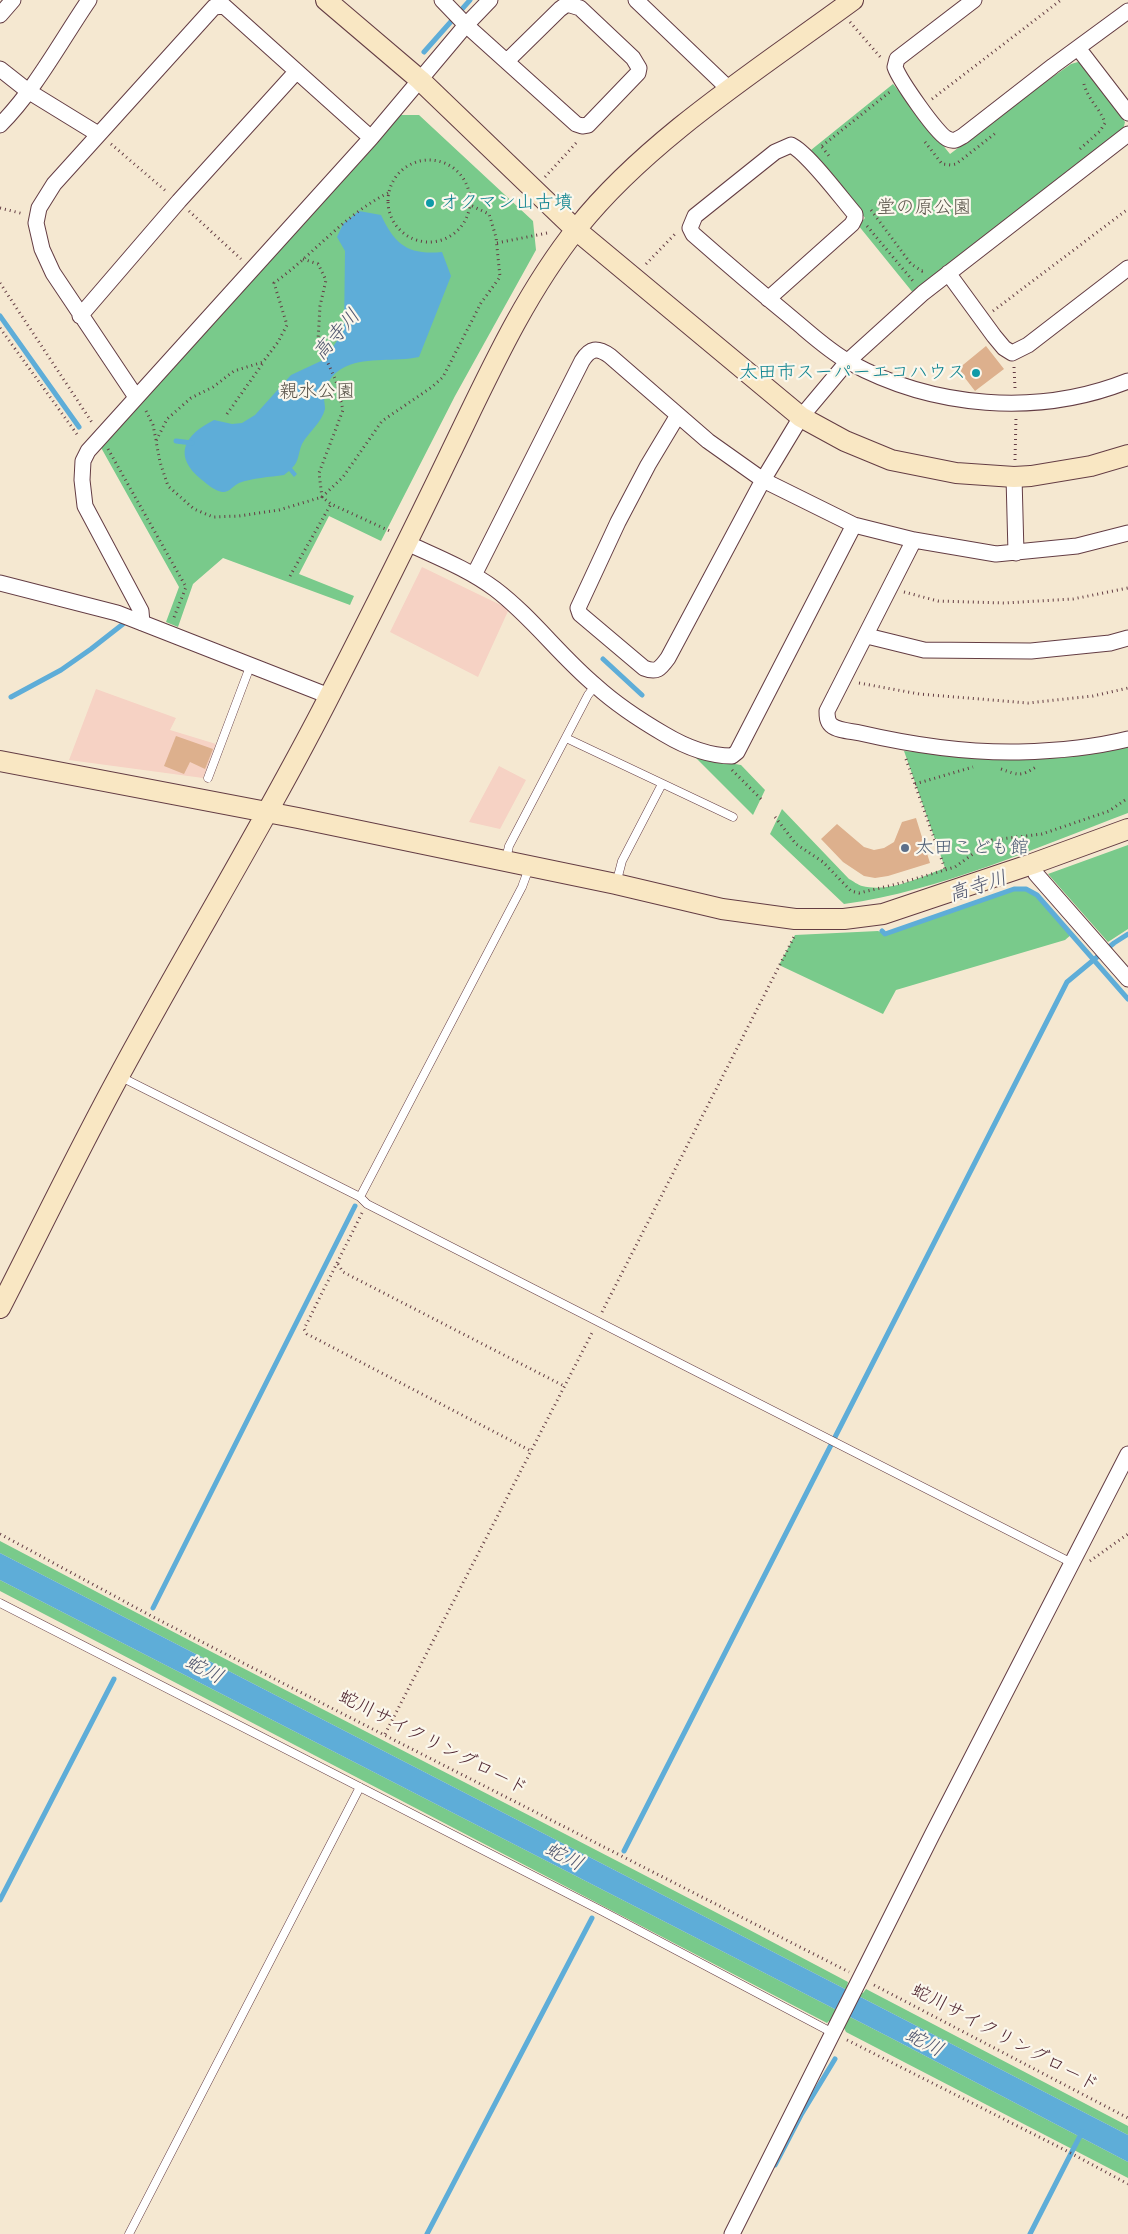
<!DOCTYPE html>
<html>
<head>
<meta charset="utf-8">
<style>
  body { margin:0 }
  canvas { display:block; background:#f5e8d1 }
</style>
</head>
<body>
<canvas width="1128" height="2234"></canvas>
<script>
const context = document.querySelector('canvas').getContext('2d');
context.lineJoin = 'round';
function fill(path, color) { context.fillStyle = color; context.fill(path, 'evenodd'); }
function trace(path, color, width, dash) { context.strokeStyle = color; context.lineWidth = width; context.lineCap = dash ? 'butt' : 'round'; context.setLineDash(dash || []); context.stroke(path); }
function write(font, color, halo, rows, align = 'center') {
  context.font = font + ' "Patrick Hand","Klee One",sans-serif'; context.lineWidth = 4.5; context.setLineDash([]); context.textBaseline = 'middle'; context.strokeStyle = halo; context.fillStyle = color; for (const [text, x, y, turn = 0] of rows) {
    context.save(); context.translate(x, y); context.rotate((+turn || 0) * Math.PI / 180); context.textAlign = isNaN(turn) ? turn : align; if (halo) context.strokeText(text, 0, 0); context.fillText(text, 0, 0); context.restore();
  }
}
const built = new Path2D(`
  M422,567L509,609L478,677L390,632Z
  M96,689L176,718L170,730L216,744L203,778L69,760Z
  M499,766L526,780L500,829L469,822Z`);
const green = new Path2D(`
  M1078,62L1083,65L1125,122L1123,130L914,294L858,225L865,218L811,150L893,84L950,154L1044,83L1071,64Z
  M397,115H419L533,221L536,250L455,396L381,541L329,516L299,574L354,596L350,605L223,558L193,584L178,627L166,622L179,587L99,444Z
  M1128,747V813C1037,847 940,891 844,904L770,834L782,809L849,879C853,881 858,885 862,886C889,893 921,877 945,868L904,751L999,758L1053,757Z
  M695,757L741,765L765,790L753,815Z
  M1128,845V929L1108,942L1048,874Z
  M1020,888L1032,891L1037,895L1072,934L1065,940L896,990L883,1014L779,965L795,935L878,931L885,934Z
  M0,1541C281,1690 566,1832 848,1982L847,1986L863,1993L866,1989L1128,2126V2135L0,1553Z
  M0,1580L893,2039L1128,2162V2178L846,2032L844,2028L829,2021L827,2023L0,1591Z`);
const water = new Path2D(`
  M359,211L381,215C395,245 408,255 442,252L451,276L419,357C396,362 367,357 347,366C335,371 324,383 324,398C324,401 325,405 325,409C322,422 308,433 302,444C298,453 299,462 292,468L297,474L294,477L289,471L284,475C270,477 252,478 239,483C233,486 229,493 222,492C215,491 207,484 202,480C172,456 184,435 214,420L232,424L242,423L255,415L291,375L321,361L331,350L344,330L345,251L337,237L343,224Z
  M0,1553L1128,2135V2162L893,2039L0,1580Z`);
const stream = new Path2D(`
  M424,52L470,0
  M0,316L79,427
  M176,441L192,443
  M603,659L642,695
  M11,697L61,670L91,649L123,624
  M882,931L885,934L1014,889H1026L1037,895L1128,999
  M153,1608L355,1206
  M624,1851L1067,982L1114,943L1128,934
  M0,1900L114,1679
  M775,2165L801,2115L835,2059
  M427,2234L592,1918
  M1030,2234L1082,2132`);
const building = new Path2D(`
  M986,346L1004,369L975,391L958,369Z
  M176,736L213,749L205,769L190,762L184,774L164,766Z
  M916,818L930,863L888,876L875,878L864,876L843,862L821,839L837,824L864,847L874,850L884,848L894,842L902,822Z`);
const path = new Path2D(`
  M850,22L882,59
  M932,99L1061,0
  M925,142L942,164L951,165L956,164L997,132
  M111,144L167,192
  M822,146L891,91
  M822,147L829,156
  M1080,149L1100,131L1105,123C1100,108 1088,100 1084,84
  M388 201a41 41 0 1 1 82 0a41 41 0 1 1-82 0Z
  M545,177L578,141
  M388,193C344,215 313,255 274,283L287,325L278,342L263,362L234,371L213,387L191,398L167,419L156,441L160,462L168,486L194,509L213,517L239,516L279,510L322,497L343,477L382,421L432,387L443,377L481,303L500,277L496,237L489,214L470,205
  M0,208L24,214
  M871,210L911,264L922,271L926,270
  M189,211L241,259
  M867,226L913,281
  M497,243L547,233
  M303,259L318,264L326,280L320,306L318,341L336,381L343,410L319,473L322,497L331,504L392,532
  M646,264L676,233
  M0,283L93,424
  M993,311L1128,209
  M0,328L79,437
  M1014,367L1015,388
  M146,411L153,425L156,440
  M227,414L263,363
  M108,449L186,587L173,620
  M1015,460L1016,417
  M290,576L331,504
  M904,592L938,601L1004,603L1073,599L1128,588
  M859,683L919,694L1028,703L1093,696L1128,688
  M906,759L945,869
  M1001,769C1018,775 1020,777 1036,767
  M732,770L761,799
  M915,784L973,767
  M775,817L796,844L823,862L851,891L859,893L897,884L955,867L992,840L1042,834L1109,811L1128,798
  M362,1213L304,1329L307,1334L531,1451
  M338,1264L343,1272L564,1386
  M602,1312L794,937
  M0,1534L155,1618L849,1972
  M1090,1561L1128,1534
  M385,1734L593,1331
  M874,1985L1128,2118
  M847,2040L1065,2150L1128,2184`);
const lane = new Path2D(`
  M566,738L733,817
  M208,778L251,664
  M506,859L509,846L588,695L595,686
  M616,884L622,861L662,784
  M119,1076L360,1197L367,1204L1072,1563
  M360,1197L522,887L529,868
  M0,1603L602,1911L833,2033
  M129,2234L360,1787`);
const street = new Path2D(`
  M442,0L466,25L576,124L582,126L588,125L638,73L639,68L633,58L580,8L567,4L560,9L507,61
  M636,0L730,90
  M974,0L897,59L895,67C899,79 938,136 948,139C954,142 958,139 963,136L1053,66L1128,11
  M0,15L13,0
  M1078,48L1128,113
  M0,69L28,91L98,134
  M0,125C35,90 61,41 89,0
  M948,273L994,336L1004,348L1012,353L1028,345L1128,268
  M768,299L852,224L855,218V214C841,198 808,153 791,145L775,152L695,216L690,228L693,234C726,263 760,292 794,320C812,335 829,351 849,362C933,408 1038,417 1128,381
  M80,316L179,201L296,72
  M136,397L53,273L42,249L36,223L39,208L54,184L214,7L224,6L371,138
  M678,415L648,465L618,522L578,608L580,614L644,668C657,673 660,669 668,658L763,480L801,417L848,361L923,293L1128,134
  M1014,477L1016,553
  M914,540L827,711C827,716 827,721 831,725C838,731 851,731 860,733C912,745 966,753 1019,752C1055,751 1092,748 1128,739
  M407,543C437,557 468,569 495,589C532,617 560,656 596,686C617,705 640,720 664,734C684,746 708,756 732,756L737,752L854,525
  M474,575L582,361C590,348 597,347 610,356L708,441L763,480L854,525L914,540L996,554L1077,546L1128,533
  M0,583L117,613L329,696
  M142,623L141,611L85,506L82,480L83,461L88,451L371,138L466,25L490,0
  M867,636L924,650L1031,651L1110,643L1128,638
  M1032,864L1036,874L1128,979
  M732,2234L932,1835L1128,1454`);
const secondary = new Path2D(`
  M326,0L420,80L575,229L801,417L845,441L891,460L956,473L1014,477L1031,476L1091,466L1128,455
  M0,761L298,818L616,884L722,909L795,919H844L883,914L1032,864L1128,829
  M0,1308C40,1230 78,1151 120,1074C189,946 266,821 332,691C372,613 411,535 449,456C487,378 523,296 578,227C648,139 762,67 853,0`);
const markers = [
  [430,203,5,"#0f9aa8"],
  [976,373,5,"#0f9aa8"],
  [905,848,5,"#5c6f8a"]
];
const cultureNames = [
  ["オクマン山古墳",440,203],
  ["太田市スーパーエコハウス",966,373,"right"]
];
const parkNames = [
  ["堂の原公園",924,208],
  ["親水公園",317,392]
];
const serviceNames = [
  ["太田こども館",915,848]
];
const streetNames = [
  ["蛇川サイクリングロード",433,1743,27],
  ["蛇川サイクリングロード",1005,2038,28]
];
const waterNames = [
  ["高寺川",337,335,-49],
  ["高寺川",978,887,-18],
  ["蛇川",204,1670,27],
  ["蛇川",564,1857,27],
  ["蛇川",924,2043,27]
];
fill(built, '#f6d2c4');
fill(green, '#79ca8b');
fill(water, '#5eadd8');
trace(stream, '#5eadd8', 5);
fill(building, '#ddb08d');
trace(lane, '#643d44', 9);
trace(street, '#643d44', 17);
trace(secondary, '#643d44', 22);
trace(path, '#643d44', 3, [1, 4]);
trace(lane, '#fff', 8);
trace(street, '#fff', 15);
trace(secondary, '#f9e7c3', 20);
for (const [x, y, r, color] of markers) { const dot = new Path2D(); dot.arc(x, y, r, 0, 2 * Math.PI); context.fillStyle = color; context.fill(dot); trace(dot, '#fbf7ec', 2); }
write('19px', '#0d838f', '#fbf7ec', cultureNames, 'left');
write('19px', '#585248', '#fbf7ec', parkNames);
write('19px', '#4e5e75', '#fbf7ec', serviceNames, 'left');
write('19px', '#4a1f2b', '#fbf7ec', streetNames);
write('italic 20px', '#525870', '#fbf7ec', waterNames);
</script>
</body>
</html>
